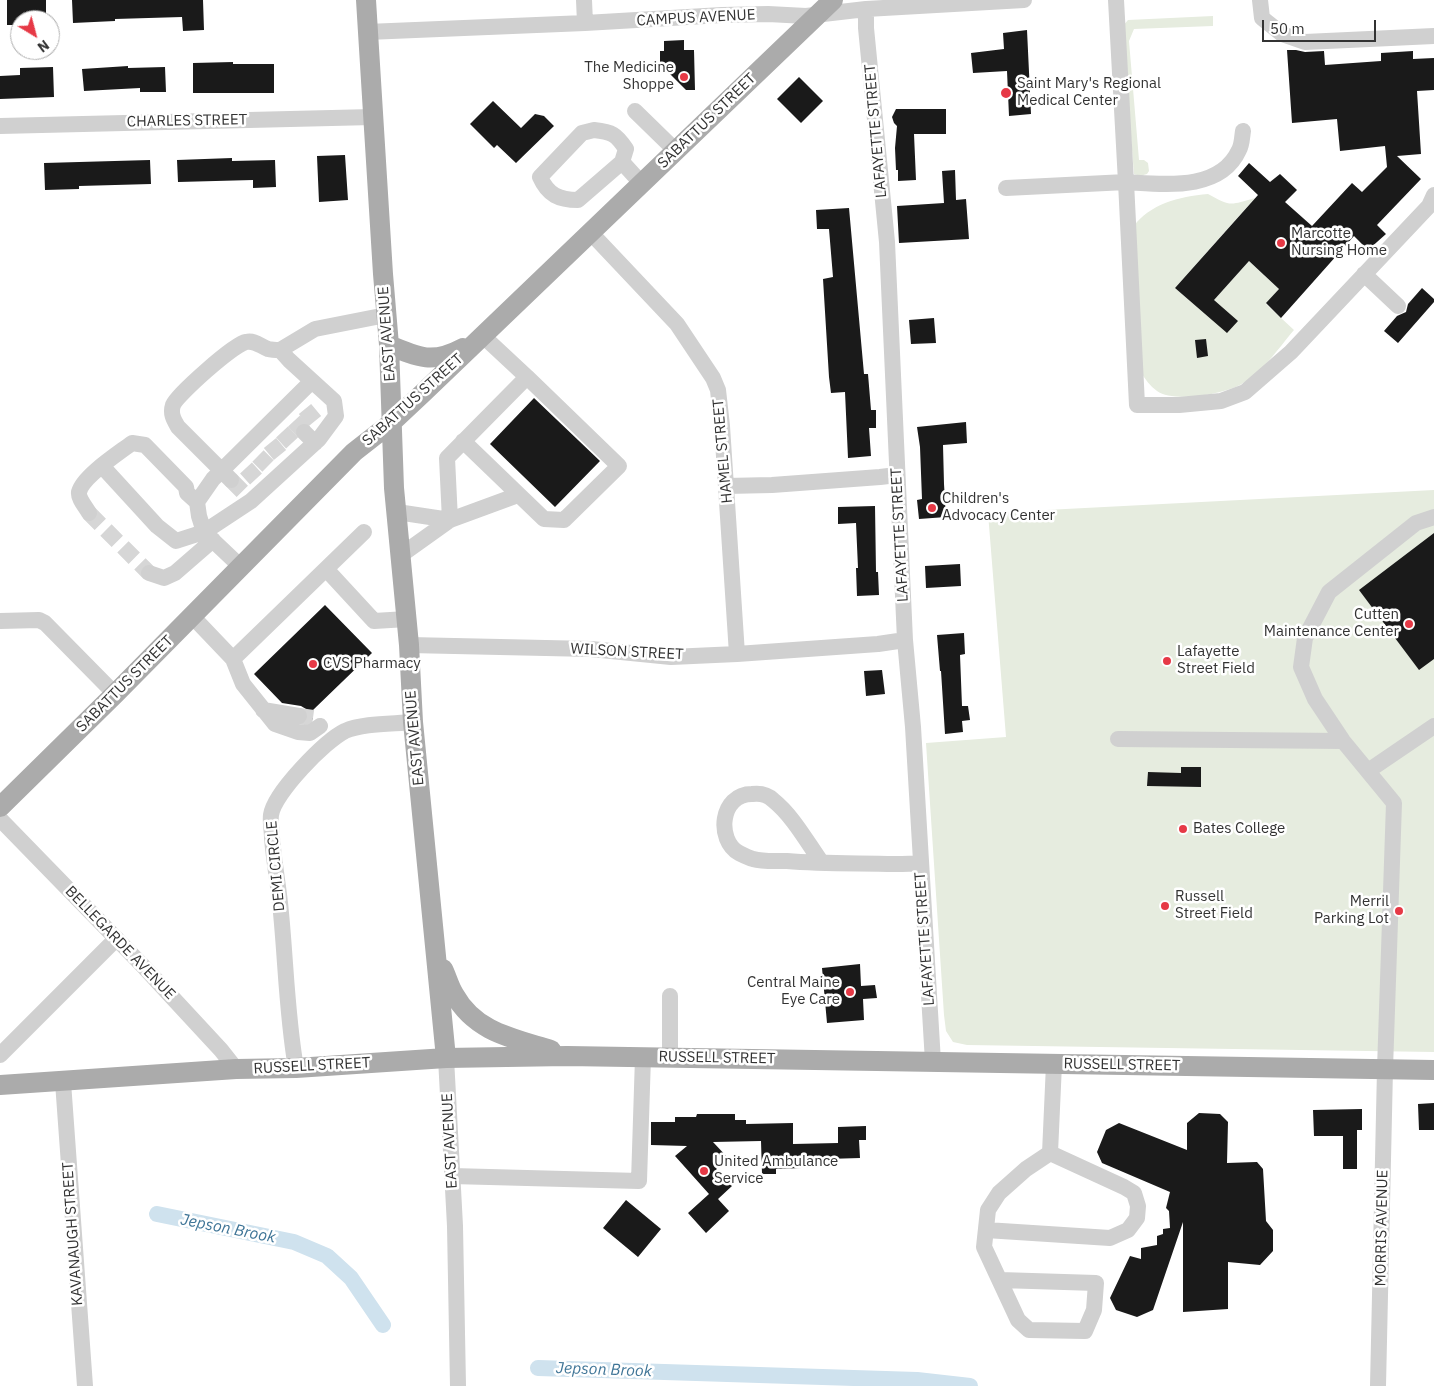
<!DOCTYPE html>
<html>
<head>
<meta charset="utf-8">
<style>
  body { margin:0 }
  #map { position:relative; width:1434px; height:1386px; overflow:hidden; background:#fff; font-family:"IBM Plex Sans",sans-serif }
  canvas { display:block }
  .north { position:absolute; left:10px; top:10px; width:50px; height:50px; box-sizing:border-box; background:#fff; border:1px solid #adadad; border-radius:50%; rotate:143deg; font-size:14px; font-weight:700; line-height:20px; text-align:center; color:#333 }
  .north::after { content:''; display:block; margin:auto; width:18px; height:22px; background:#e63946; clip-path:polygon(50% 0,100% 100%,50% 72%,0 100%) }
  .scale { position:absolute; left:1262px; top:20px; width:114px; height:22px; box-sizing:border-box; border:2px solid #333; border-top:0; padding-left:6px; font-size:15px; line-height:18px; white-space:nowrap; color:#333; -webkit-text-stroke:4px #fff; paint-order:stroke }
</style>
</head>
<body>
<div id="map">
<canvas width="1434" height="1386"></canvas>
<div class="north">N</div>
<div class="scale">50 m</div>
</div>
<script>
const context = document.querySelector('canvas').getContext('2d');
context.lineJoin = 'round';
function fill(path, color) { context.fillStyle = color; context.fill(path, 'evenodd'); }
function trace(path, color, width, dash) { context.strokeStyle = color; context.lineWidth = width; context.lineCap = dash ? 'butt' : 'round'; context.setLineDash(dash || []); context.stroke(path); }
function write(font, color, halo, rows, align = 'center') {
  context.font = font + ' "IBM Plex Sans",sans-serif'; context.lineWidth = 5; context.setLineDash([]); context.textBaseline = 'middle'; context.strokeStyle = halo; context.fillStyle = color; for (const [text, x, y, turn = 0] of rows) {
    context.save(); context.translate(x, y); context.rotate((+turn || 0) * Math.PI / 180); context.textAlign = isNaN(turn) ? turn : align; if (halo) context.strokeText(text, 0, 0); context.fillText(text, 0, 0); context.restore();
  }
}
const green = new Path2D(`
  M1213,16V26L1134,29L1129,41L1139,160H1144L1148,163L1149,171L1147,174L1140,176L1134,174L1122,27L1128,20Z
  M1208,194C1231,207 1230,205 1255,198L1175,288L1203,312L1249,261L1279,289L1266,304L1294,330C1278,349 1262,373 1240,385C1223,394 1174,403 1157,391C1150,386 1145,379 1140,371L1132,228C1151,203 1178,197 1208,194Z
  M1434,490V1052L967,1045L953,1042L946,1031L944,1015L926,743L1006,737L988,513Z`);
const canal = new Path2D(`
  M157,1214L294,1242L327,1256L351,1278L383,1325
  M538,1368L917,1380L970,1386`);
const building = new Path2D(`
  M7,0H46V20H20V25H7Z
  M72,0H203L204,30L183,31L182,17L115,19V21L73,23Z
  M1027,30L1031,114L1009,116L1007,71L973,73L971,53L1004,49L1003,33Z
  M684,40V50H694L695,90H686L660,64V51H664V41Z
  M1287,50H1296L1305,52L1324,51L1325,65L1381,61V53L1413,51V59L1434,58V90L1417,91L1421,154L1397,156L1421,179L1377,225L1386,234L1368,250L1354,236L1281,318L1266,303L1279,289L1249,261L1214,300L1238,321L1227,333L1175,288L1258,195L1238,176L1249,163L1270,182L1280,174L1297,190L1285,202L1312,226L1352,183L1362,192L1387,167L1385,146L1340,151L1337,119L1292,123Z
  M233,62V64H274V93H193V63Z
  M128,66V68L165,67L166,92H140V88L84,91L82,69Z
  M53,67L54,97L0,99V76L20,75V68Z
  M799,77L823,101L801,123L777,99Z
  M493,101L521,128L535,114L544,116L554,126L516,163L497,145L494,148L470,124Z
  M896,109H946V134H914L916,180L898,181V170H896L895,148L897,126L894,123L892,117Z
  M345,155L348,200L319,202L317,156Z
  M232,158V161L275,160L276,187L253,188V180L178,182L177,160Z
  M150,160L151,184L79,186V189L45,190L44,163Z
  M955,170L956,200L966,199L969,239L899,243L897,206L944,203L942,171Z
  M849,208L864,374H868L871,410H876V428H869L871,456L848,458L845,392L831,393L829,377L823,279L833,277L829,229H817L816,210Z
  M1422,288L1434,299V302L1398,343L1384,331L1397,316L1406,312L1408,304Z
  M934,318L936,343L911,344L909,320Z
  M1206,339L1208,356L1197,358L1195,340Z
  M534,398L600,461L555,507L490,444Z
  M966,422L967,443L943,445L944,484L946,517L919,519L917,500L922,499L920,447L917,427Z
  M875,506L876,572H878L879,595L857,596L856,568H858L856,523L838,524V507Z
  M1434,533V659L1419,670L1359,590Z
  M960,564L961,586L926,588L925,566Z
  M325,605L372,653L313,710V719L306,723L309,717L306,709L301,706L282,703L254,674Z
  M964,633L965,654L960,655L962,706H968L970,720L962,721L963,732L945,734L941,671H940L937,635Z
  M882,670L885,694L866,696L864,671Z
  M1181,767H1201V787L1147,786L1148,772L1181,773Z
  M860,964L861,986L875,985L877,998L863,999L864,1020L827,1023L822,968Z
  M1434,1103V1130H1419L1418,1104Z
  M1362,1109V1130H1357V1169H1343V1136H1314L1313,1110Z
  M1199,1113L1220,1114L1228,1122L1227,1163L1257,1162L1263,1169L1266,1221L1273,1230V1251L1260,1265L1228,1262V1309L1183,1312V1222L1153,1310L1137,1317L1116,1310L1110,1298L1130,1256L1141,1259V1248L1157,1245V1236L1163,1234V1229L1170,1228L1169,1211L1166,1208L1170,1192L1102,1163L1097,1152L1106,1130L1119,1123L1187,1150V1123Z
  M697,1114H735V1120H746V1124L793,1123V1144L838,1143V1127L866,1126V1140H859L860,1158L827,1159V1167L776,1169V1174H762L761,1141L713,1142L728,1158L716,1169L732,1186L718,1199L729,1211L706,1233L688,1213L709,1194L675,1156L687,1146L651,1145V1122H675V1117H696Z
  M626,1200L661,1229L638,1257L603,1228Z`);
const minorTunnel = new Path2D(`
  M305,409L315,421
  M294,421L304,432
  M282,432L292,443
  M270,443L280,455
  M258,456L268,466
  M246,468L256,479
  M231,480L243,492
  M89,513L149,573
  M299,716L313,718`);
const minor = new Path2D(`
  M584,0L585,23
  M1260,0L1262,18L1282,34L1305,42L1434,36
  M866,9V28L887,242L905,640L913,727L933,1062
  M367,32L585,23L722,15L768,14L806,16L866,9L1024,0
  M635,111L676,151
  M0,126L373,117
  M594,130C612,132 616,134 626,149L622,162L578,200C559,200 548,195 540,177L582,133Z
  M1243,131C1242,137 1242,145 1239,150C1220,192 1163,184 1126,182L1137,405H1179L1221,401L1245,392L1291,352L1429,206L1434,195
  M622,162L642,184
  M1006,188L1126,182L1116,0
  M591,233L677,324L713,378L718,390L722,426L737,654
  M1364,274L1398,306
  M304,432L315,443
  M463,441L544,519L564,520L619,466L527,377
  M102,466L157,526L176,541L204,532L199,516L197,502L213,479L312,381
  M231,480L178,427C174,420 170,414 173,405C177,395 234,344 246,342C255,340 260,346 268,349C272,350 276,350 280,350
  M726,486L772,485L880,477L897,475
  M397,512L450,520
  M89,513C86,507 78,499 79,492C83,476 119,453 132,443L145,445L186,487L187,493L197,502
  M450,520L447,458L527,377L483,336
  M401,555L450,520L518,495
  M241,567L204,532L251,501L319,439L336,416L334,401L289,360L280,350L315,329L386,315
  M326,569L374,621L407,619
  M149,573L164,578L175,573L213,540
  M192,616L233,659L364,532
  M0,621L39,620L45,623L115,694
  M409,645L591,649L671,657L737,654L878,644L905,640
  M233,659L243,684L275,724L298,732L310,733L320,726
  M263,710L299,716
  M1118,739L1343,741
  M1368,771L1434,726
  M0,819L145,968L221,1050L236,1069
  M822,863C807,842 793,816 773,800C767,794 760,793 752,794C720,794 716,840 739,853C743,855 749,858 753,859C763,862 776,861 787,861C823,864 858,863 894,864C903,864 911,864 920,863
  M670,996V1057
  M0,1055L116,939
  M446,1058L455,1226L458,1386
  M296,1068C287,1017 286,965 281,913C279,888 274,863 272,838C272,830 270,822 271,815C274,793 325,741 345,731C363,723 393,724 413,722
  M63,1082L85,1386
  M452,1176L639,1181L643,1057
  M986,1230L1110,1238L1128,1230L1137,1218L1138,1206L1134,1193L1124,1187L1050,1153
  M1000,1280L1096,1283L1094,1310L1085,1331L1029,1330L1018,1320L984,1247L988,1210L999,1193L1026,1169L1050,1153L1054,1064
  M1378,1386L1385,1069L1394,803L1343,741L1315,699L1301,667L1305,638L1329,592L1416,523L1434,517`);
const major = new Path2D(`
  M366,0L383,274L389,345L394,488L409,645L413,722L446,1058
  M389,345C419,358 433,364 463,348
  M0,807L115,694L354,452L391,423L423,393L833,0
  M443,969C447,977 449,986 454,994C475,1032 512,1038 551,1050
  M0,1085L236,1069L296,1068L446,1058L567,1056L1434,1070`);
const markers = [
  [684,77,5,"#e63946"],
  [1006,93,6,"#e63946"],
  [1281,243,5,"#e63946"],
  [932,508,5,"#e63946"],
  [1409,624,5,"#e63946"],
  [1167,661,5,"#e63946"],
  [313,664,5,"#e63946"],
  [1183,829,5,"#e63946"],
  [1165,906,5,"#e63946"],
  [1399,911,5,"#e63946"],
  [850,992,5,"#e63946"],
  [704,1171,5,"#e63946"]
];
const streetNames = [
  ["CAMPUS AVENUE",696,18,-3],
  ["CHARLES STREET",187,121,-1],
  ["SABATTUS STREET",707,121,-44],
  ["LAFAYETTE STREET",876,131,-95],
  ["EAST AVENUE",387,334,-94],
  ["SABATTUS STREET",413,400,-42],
  ["HAMEL STREET",723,451,-95],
  ["LAFAYETTE STREET",900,535,-93],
  ["WILSON STREET",627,652,3],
  ["SABATTUS STREET",125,684,-45],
  ["EAST AVENUE",415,738,-95],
  ["DEMI CIRCLE",276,866,-95],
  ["LAFAYETTE STREET",925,939,-94],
  ["BELLEGARDE AVENUE",120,943,46],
  ["RUSSELL STREET",717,1058,1],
  ["RUSSELL STREET",1122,1065,1],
  ["RUSSELL STREET",312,1066,-3],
  ["EAST AVENUE",450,1141,-93],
  ["MORRIS AVENUE",1382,1228,-89],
  ["KAVANAUGH STREET",73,1234,-94]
];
const poiNames = [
  ["The Medicine",674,68,"right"],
  ["Shoppe",674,85,"right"],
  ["Saint Mary's Regional",1017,84],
  ["Medical Center",1017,101],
  ["Marcotte",1291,234],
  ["Nursing Home",1291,251],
  ["Children's",942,499],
  ["Advocacy Center",942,516],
  ["Cutten",1399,615,"right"],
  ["Maintenance Center",1399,632,"right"],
  ["Lafayette",1177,652],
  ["Street Field",1177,669],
  ["CVS Pharmacy",323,664],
  ["Bates College",1193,829],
  ["Russell",1175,897],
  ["Street Field",1175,914],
  ["Merril",1389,902,"right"],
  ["Parking Lot",1389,919,"right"],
  ["Central Maine",840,983,"right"],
  ["Eye Care",840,1000,"right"],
  ["United Ambulance",714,1162],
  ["Service",714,1179]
];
const waterNames = [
  ["Jepson Brook",228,1229,11],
  ["Jepson Brook",604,1370,2]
];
fill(green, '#e6ecdf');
trace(canal, '#cfe2ee', 16);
fill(building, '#1a1a1a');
trace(minorTunnel, '#d6d6d6', 16, [16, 8]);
trace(minor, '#d0d0d0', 16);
trace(major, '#ababab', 20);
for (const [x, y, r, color] of markers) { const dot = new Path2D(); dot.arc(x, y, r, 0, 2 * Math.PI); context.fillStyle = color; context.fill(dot); trace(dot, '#fff', 2); }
write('15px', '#333', '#fff', streetNames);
write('15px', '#333', '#fff', poiNames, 'left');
write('italic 16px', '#3f7597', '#fff', waterNames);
</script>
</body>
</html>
